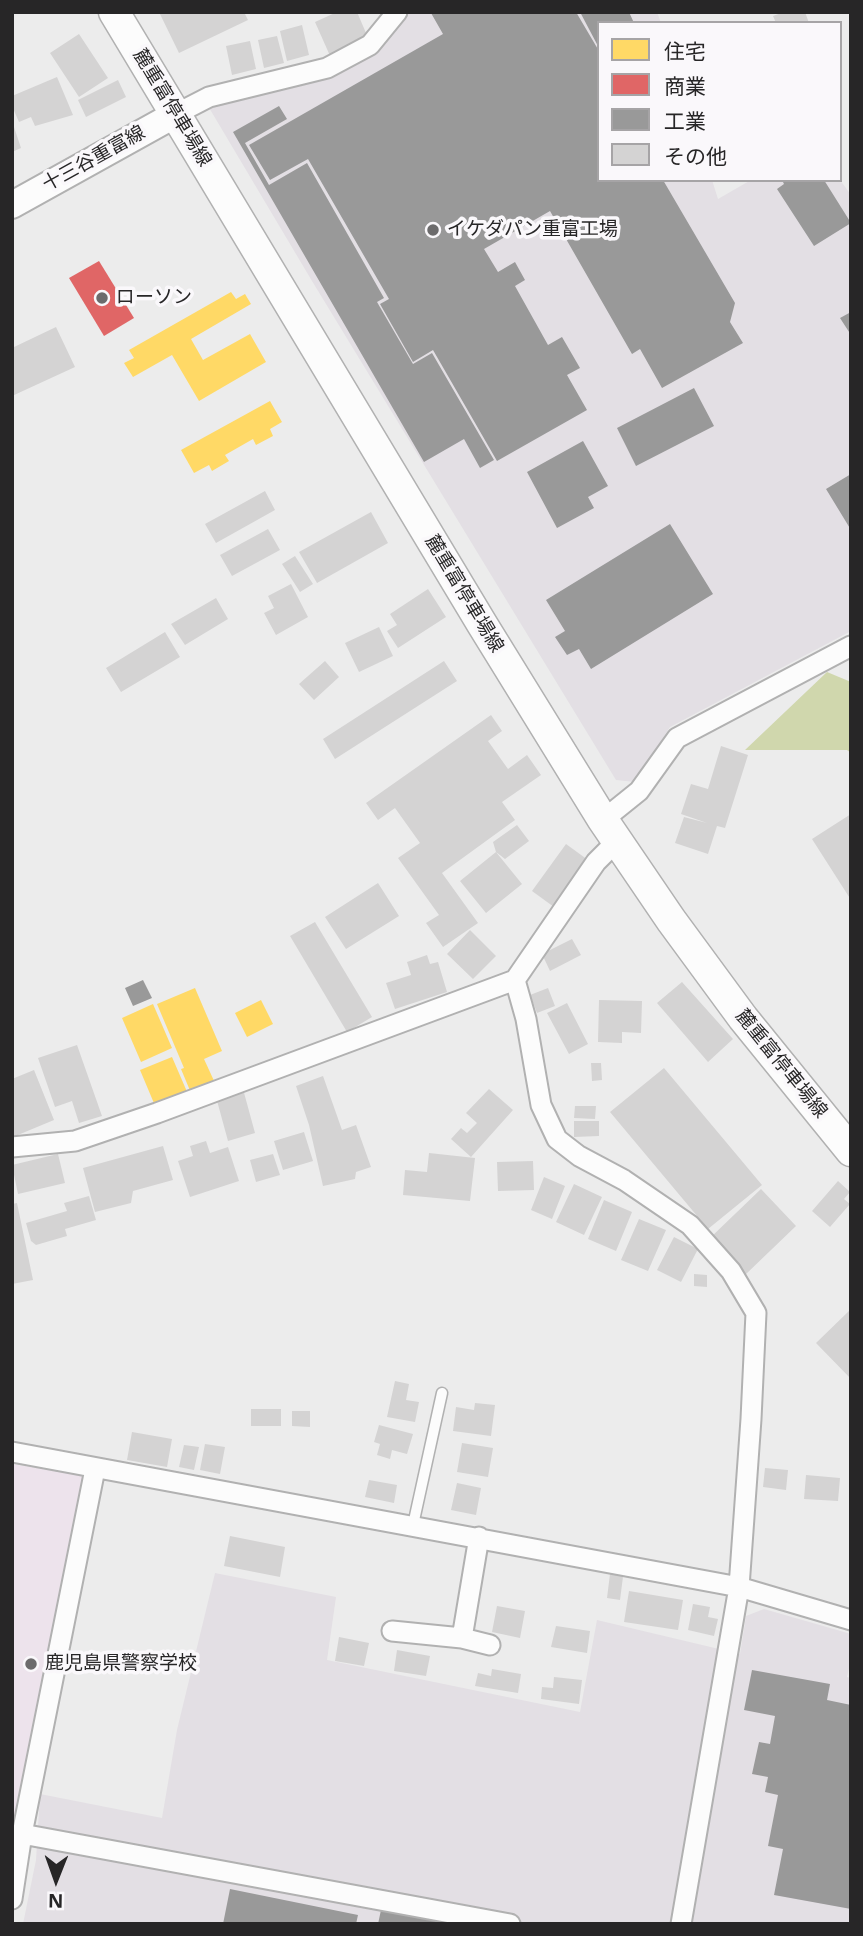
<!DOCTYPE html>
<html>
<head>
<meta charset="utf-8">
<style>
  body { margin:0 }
  #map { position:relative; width:863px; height:1936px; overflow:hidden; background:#ececec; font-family:"Open Sans","Noto Sans JP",sans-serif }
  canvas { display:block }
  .frame { position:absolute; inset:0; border:14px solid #272627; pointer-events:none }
  .legend { position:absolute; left:597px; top:21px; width:245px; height:161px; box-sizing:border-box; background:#faf8fb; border:2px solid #a6a4a6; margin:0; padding:9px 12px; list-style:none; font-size:21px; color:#272627 }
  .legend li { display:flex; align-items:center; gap:14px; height:35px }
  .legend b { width:35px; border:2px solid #a6a4a6 }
  .north { position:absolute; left:21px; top:1845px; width:70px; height:70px; -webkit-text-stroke:5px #faf8fb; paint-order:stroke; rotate:181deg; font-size:19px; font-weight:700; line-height:28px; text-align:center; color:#272627 }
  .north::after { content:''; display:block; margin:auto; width:24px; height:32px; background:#272627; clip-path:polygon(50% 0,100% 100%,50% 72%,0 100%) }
</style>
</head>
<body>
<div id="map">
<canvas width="863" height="1936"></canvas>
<div class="frame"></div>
<ul class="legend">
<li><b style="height:19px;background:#ffd966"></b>住宅</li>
<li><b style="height:19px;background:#e06666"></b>商業</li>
<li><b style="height:19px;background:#999"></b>工業</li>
<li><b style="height:19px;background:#d4d3d3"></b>その他</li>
</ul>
<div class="north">N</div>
</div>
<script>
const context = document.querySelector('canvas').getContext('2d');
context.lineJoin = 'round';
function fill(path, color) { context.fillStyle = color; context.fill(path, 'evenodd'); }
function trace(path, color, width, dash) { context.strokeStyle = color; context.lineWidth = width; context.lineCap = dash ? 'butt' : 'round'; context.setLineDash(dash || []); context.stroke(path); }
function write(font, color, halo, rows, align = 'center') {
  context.font = font + ' "Open Sans","Noto Sans JP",sans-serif'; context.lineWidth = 7; context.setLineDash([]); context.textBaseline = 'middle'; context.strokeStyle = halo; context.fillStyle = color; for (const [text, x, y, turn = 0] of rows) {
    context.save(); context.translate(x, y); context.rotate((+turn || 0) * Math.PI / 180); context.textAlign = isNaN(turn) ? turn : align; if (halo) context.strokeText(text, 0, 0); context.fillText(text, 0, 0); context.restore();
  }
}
const built = new Path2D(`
  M409,12H657L661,23H599V180H712L718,199L751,180H840L851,195V631L670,727L635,782L616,780L312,281L208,106L334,73L363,60L397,27Z
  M215,1573L336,1597L327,1660L580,1712L597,1620L740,1654L746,1616L764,1609L851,1634V1660L847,1677L851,1678V1924H23L36,1860L40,1794L162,1818L177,1730Z`);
const education = new Path2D(`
  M12,1464L87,1476L12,1852Z`);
const forest = new Path2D(`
  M827,672L851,682V753L847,750H745Z`);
const homes = new Path2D(`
  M231,292L236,299L245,294L251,304L191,339L203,360L250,334L266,362L199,401L172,355L133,377L124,363L134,358L129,350Z
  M270,401L282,422L270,429L273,436L256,445L253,439L225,455L229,461L212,471L209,465L194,473L181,450Z
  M195,988L222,1051L204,1059L215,1083L191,1093L181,1069L184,1068L157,1004Z
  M261,1000L273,1024L247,1037L235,1013Z
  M153,1004L172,1048L141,1062L122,1018Z
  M172,1057L188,1094L156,1108L140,1070Z`);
const shops = new Path2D(`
  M99,261L134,318L104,336L69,278Z`);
const industry = new Path2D(`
  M433,12H576L599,51V180H663L735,303L730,322L743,343L662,388L640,349L632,354L550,211L484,249L498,272L515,262L525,280L515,286L548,345L562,337L580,368L567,375L587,410L497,461L433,350L413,362L380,304L389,299L308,159L270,180L249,145L443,34L431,13Z
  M580,12H629L634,23H599V48Z
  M279,106L287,119L245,143L269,185L307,163L384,298L377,302L413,364L432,353L494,460L480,468L464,439L424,462L233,132Z
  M782,180H824L851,223L814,246L777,189L784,184Z
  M851,312V335L840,318Z
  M694,388L714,426L636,466L617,428Z
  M583,441L608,486L588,497L594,508L557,528L527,472Z
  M851,474V530L826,489Z
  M670,524L713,594L591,669L579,649L567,655L555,637L565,631L546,600Z
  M143,980L152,998L133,1006L125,988Z
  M752,1670L830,1684L827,1700L851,1705V1909L774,1895L783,1849L768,1846L778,1795L765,1792L768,1777L752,1774L759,1742L770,1744L775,1716L744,1710Z
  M230,1889L358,1915L356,1924H223Z
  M381,1910L447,1922V1924H378Z`);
const building = new Path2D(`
  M159,12H244L248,20L179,53Z
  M337,12H357L369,40L331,58L315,22Z
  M784,12H805L809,23H776L773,16Z
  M302,25L309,55L287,61L280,31Z
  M79,34L108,78L79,97L50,53Z
  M277,36L284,63L264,68L258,40Z
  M250,41L256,69L232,75L226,46Z
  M57,77L73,115L35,126L31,117L19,122L12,106V96Z
  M118,80L126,97L86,117L78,100Z
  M13,124L21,148L12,152V125Z
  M56,327L75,367L12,396V348Z
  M265,491L275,510L216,543L205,524Z
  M371,512L388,543L317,583L299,552Z
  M268,529L280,550L232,576L220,555Z
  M295,556L313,584L300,592L282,564Z
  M291,584L308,617L276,635L264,613L274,608L268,596Z
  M428,589L446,617L398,648L387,631L397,625L390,614Z
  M216,598L228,619L185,645L171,624Z
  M379,627L393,656L359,672L345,643Z
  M165,632L180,657L121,692L106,668Z
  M325,661L339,677L314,700L299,684Z
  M444,661L457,681L335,759L323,739Z
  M491,715L502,731L488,741L508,769L527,755L541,775L502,802L515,820L442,873L478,923L443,947L426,923L439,915L398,858L420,843L395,808L378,820L366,803Z
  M721,746L748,755L725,828L717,826L708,854L675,843L684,817L707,823L681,814L691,784L708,789Z
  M851,814V900L812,839Z
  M517,825L529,841L505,859L496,852L522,884L486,913L460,881L496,852L493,842Z
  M566,844L588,860L554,907L532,891Z
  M378,883L399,916L346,949L325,917Z
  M315,922L372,1017L347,1032L290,936Z
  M470,930L496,956L473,979L447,954Z
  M572,939L581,955L550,971L542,954Z
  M427,955L430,964L438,962L447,992L395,1009L386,983L411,975L407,962Z
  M682,982L733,1039L708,1062L657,1003Z
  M548,988L555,1006L537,1013L530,995Z
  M599,1000L642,1001L641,1033L622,1032V1043L598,1042Z
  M567,1003L588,1044L569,1054L547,1013Z
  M77,1045L102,1116L79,1123L72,1101L55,1107L38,1058Z
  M591,1063H601L602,1080L592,1081Z
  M664,1068L762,1185L708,1229L610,1112Z
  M34,1070L54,1120L13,1137L12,1079Z
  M323,1076L342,1130L356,1125L371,1167L356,1172L355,1179L323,1186L309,1125L296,1086Z
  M243,1089L255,1133L228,1141L216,1097Z
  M489,1089L513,1110L471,1157L451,1139L461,1128L467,1133L477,1123L466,1113Z
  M575,1106H596L595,1119L574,1118Z
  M574,1121H599V1136L574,1137Z
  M304,1132L313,1161L283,1170L274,1141Z
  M206,1141L210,1153L228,1147L239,1181L190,1197L178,1161L193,1156L190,1146Z
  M163,1146L173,1180L133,1191L131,1203L95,1212L83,1168Z
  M429,1153L475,1158L470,1201L403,1195L405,1170L427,1172Z
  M58,1154L65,1183L18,1194L12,1165Z
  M273,1154L280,1175L256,1182L250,1160Z
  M533,1161L534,1190L498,1191L497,1162Z
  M544,1177L565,1186L552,1219L531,1210Z
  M838,1181L850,1192L844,1199L850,1204L830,1227L812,1211Z
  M574,1184L602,1197L584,1235L556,1222Z
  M761,1189L796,1226L745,1275L710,1238Z
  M89,1196L96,1220L65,1229L67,1236L36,1245L31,1241L26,1223L67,1211L64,1203Z
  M604,1200L632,1212L616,1251L588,1239Z
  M17,1203L33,1280L12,1284V1204Z
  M639,1219L666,1230L648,1271L621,1260Z
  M674,1237L698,1249L681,1282L657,1270Z
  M694,1274L707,1275V1287L694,1286Z
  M851,1309V1379L816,1343Z
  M395,1381L409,1384L406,1400L419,1402L415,1422L387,1417Z
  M475,1403L495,1405L491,1436L453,1431L456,1407L474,1410Z
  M251,1409H281V1426H251Z
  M292,1411H310V1427L292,1426Z
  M379,1425L413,1434L407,1454L392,1450L390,1459L377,1455L380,1444L374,1442Z
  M132,1432L172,1439L167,1467L127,1460Z
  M462,1443L493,1448L488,1477L457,1472Z
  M205,1444L225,1447L220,1474L200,1470Z
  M184,1445L199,1447L194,1470L179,1467Z
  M765,1468L788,1470L786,1490L763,1487Z
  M806,1475L840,1478L838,1501L804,1499Z
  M369,1480L397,1485L394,1503L365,1497Z
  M457,1483L481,1488L476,1515L451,1510Z
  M230,1536L285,1547L280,1577L224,1566Z
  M611,1566L624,1569L620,1600L607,1598Z
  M629,1591L683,1600L678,1630L624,1622Z
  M693,1604L710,1607L708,1617L718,1619L714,1636L688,1630Z
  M497,1606L525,1611L520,1638L492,1632Z
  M556,1626L590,1631L587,1653L551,1647Z
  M339,1637L369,1643L364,1666L335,1661Z
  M397,1650L430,1656L426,1676L394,1671Z
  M492,1669L521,1674L518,1693L475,1686L478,1673L491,1676Z
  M554,1677L582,1680L579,1704L541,1699L542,1687L553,1688Z`);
const service = new Path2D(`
  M413,1525L442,1393`);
const minor = new Path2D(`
  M176,114L209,97L327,68L370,45L397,12
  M603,820L639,791L677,738L851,646
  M515,980L526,1019L541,1105L557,1139L579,1156L624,1180L690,1225L731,1271L756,1313L751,1419L739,1587L681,1924
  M12,1147L75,1141L157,1113L515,980L596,862L617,841
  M12,1452L739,1587L851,1620
  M392,1631L462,1638L490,1645
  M462,1638L479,1537
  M22,1834L510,1924
  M12,1899L22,1834L95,1469`);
const secondary = new Path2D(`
  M12,205L176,114`);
const primary = new Path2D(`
  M114,12L482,624L603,820L671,920L743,1018L851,1151`);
const markers = [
  [433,230,7,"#6c6b6c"],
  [102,298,7,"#6c6b6c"],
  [31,1664,7,"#6c6b6c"]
];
const streetNames = [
  ["麓重富停車場線",172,108,59],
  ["十三谷重富線",94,159,-29],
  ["麓重富停車場線",464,594,59],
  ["麓重富停車場線",781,1064,51]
];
const poiNames = [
  ["イケダパン重富工場",447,230],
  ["ローソン",116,298],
  ["鹿児島県警察学校",45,1664]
];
fill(built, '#e3dfe4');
fill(education, '#ede3ec');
fill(forest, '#d0d7ad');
fill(homes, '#ffd966');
fill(shops, '#e06666');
fill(industry, '#999');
fill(building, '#d4d3d3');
trace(service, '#b1b1b1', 13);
trace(minor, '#b1b1b1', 23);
trace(secondary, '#b1b1b1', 30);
trace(primary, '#b1b1b1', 33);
trace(service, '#fcfcfc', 10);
trace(minor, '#fcfcfc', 19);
trace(secondary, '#fcfcfc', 26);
trace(primary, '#fcfcfc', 30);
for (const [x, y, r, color] of markers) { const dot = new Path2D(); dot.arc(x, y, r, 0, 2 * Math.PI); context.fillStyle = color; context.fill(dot); trace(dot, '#faf8fb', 2.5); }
write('19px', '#272627', '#faf8fb', streetNames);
write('19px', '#272627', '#faf8fb', poiNames, 'left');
</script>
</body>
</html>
